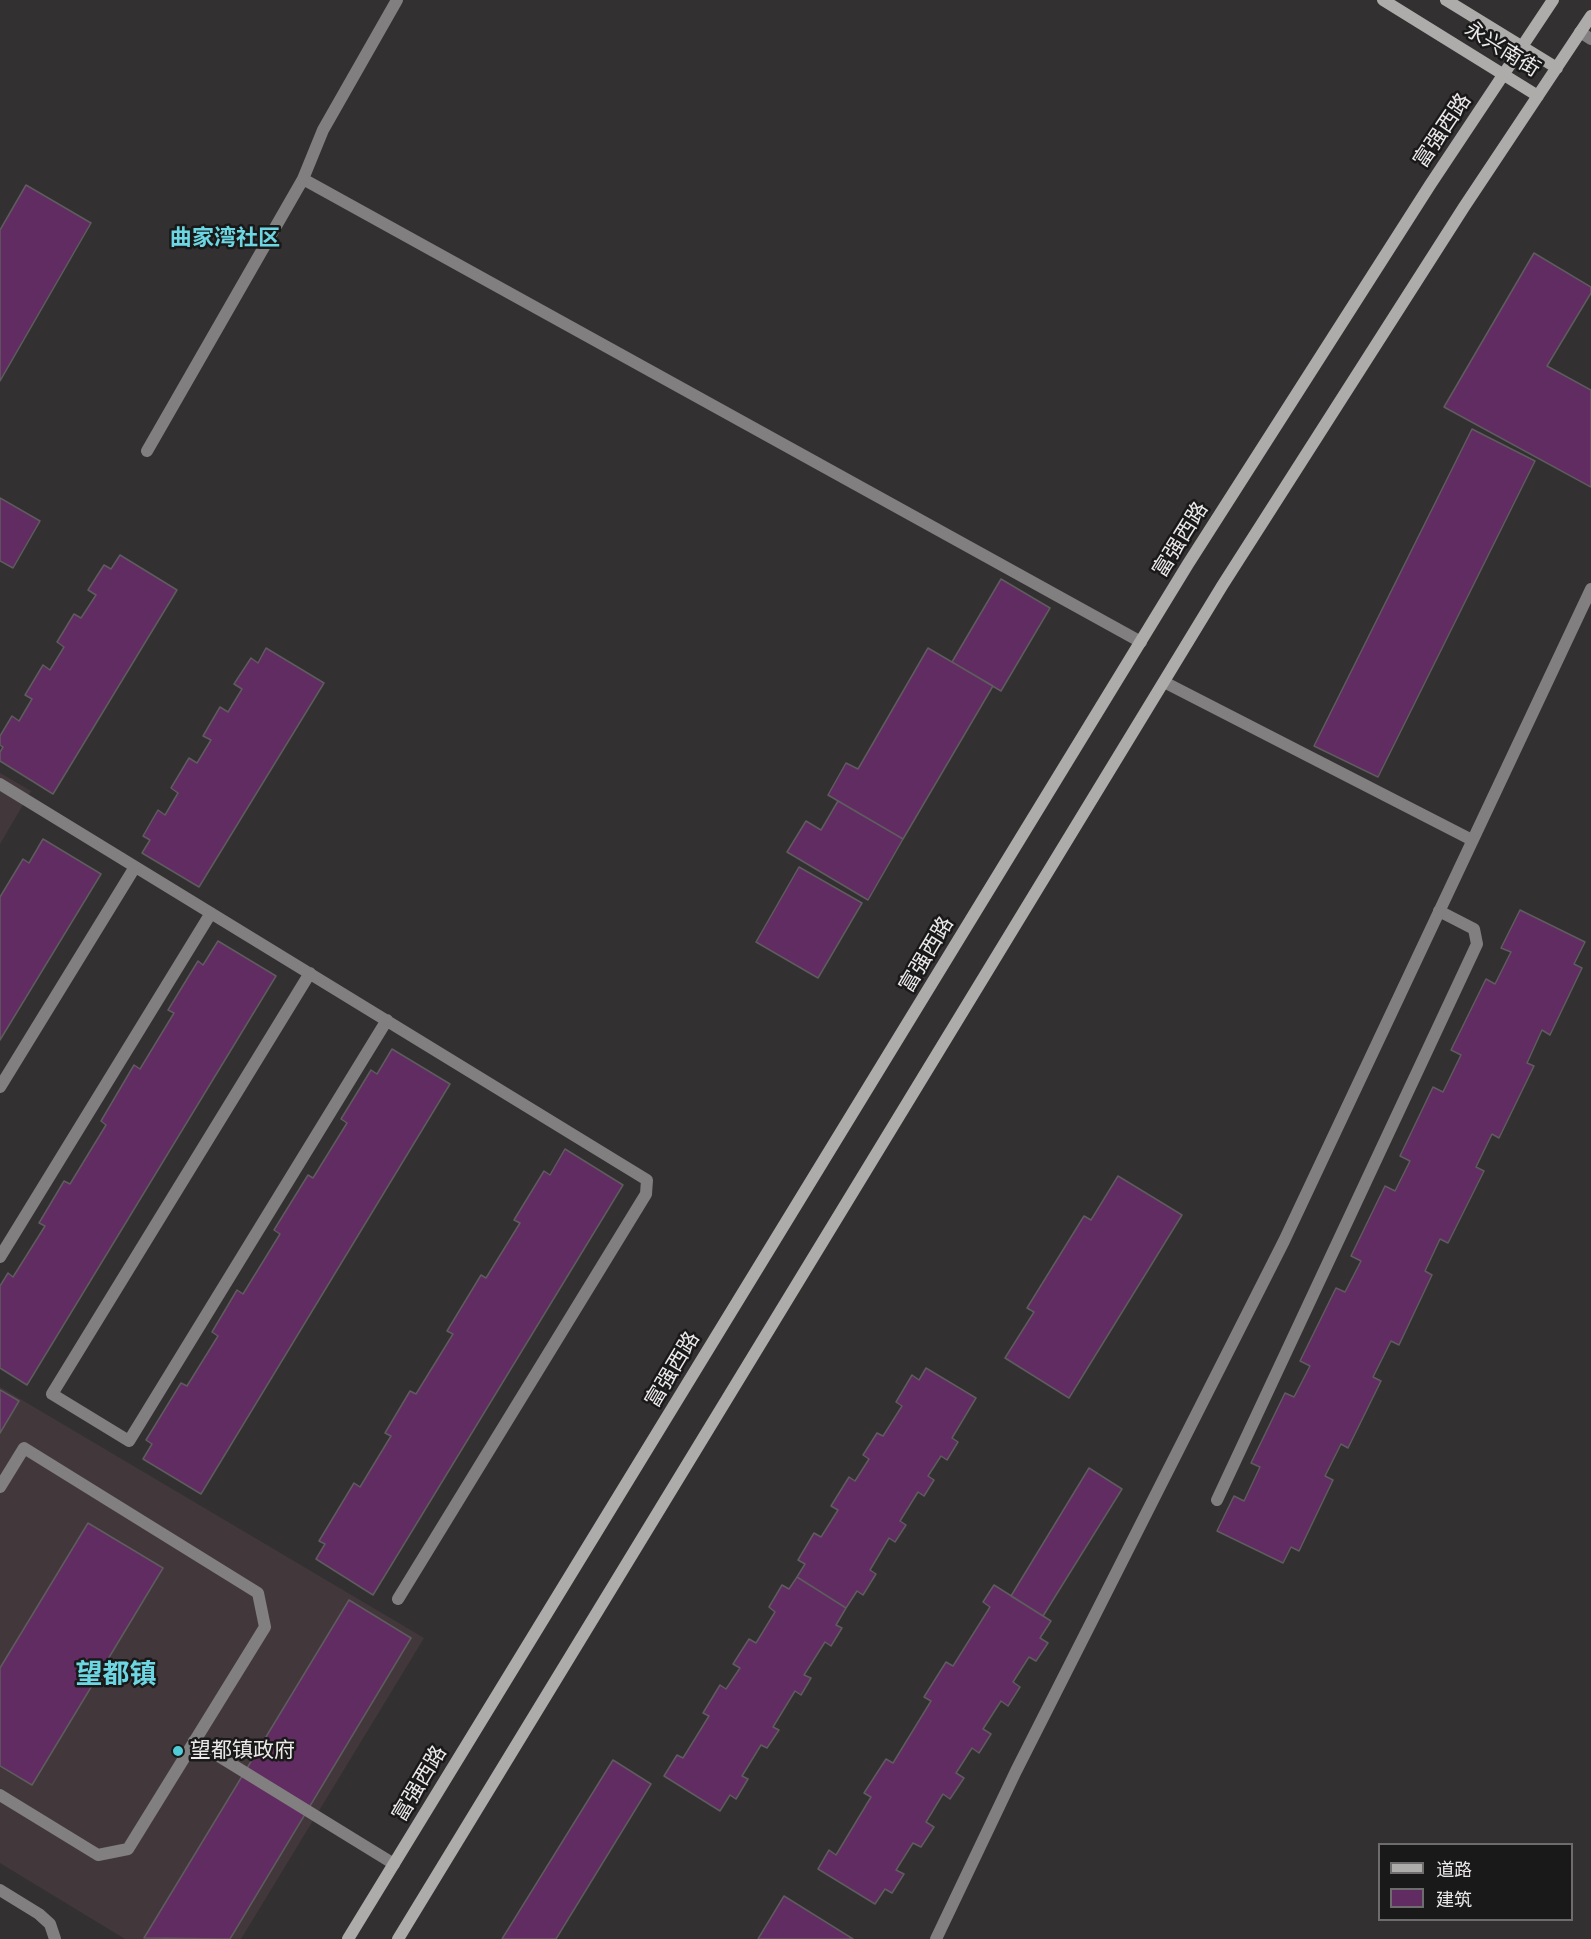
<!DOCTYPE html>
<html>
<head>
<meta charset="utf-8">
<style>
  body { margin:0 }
  #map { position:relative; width:1591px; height:1939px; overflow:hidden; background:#333031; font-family:"Fira Sans Condensed","Noto Sans SC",sans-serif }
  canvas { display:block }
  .legend { position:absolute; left:1378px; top:1843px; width:195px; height:78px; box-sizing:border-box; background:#1a1919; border:2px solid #6e6c6c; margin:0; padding:8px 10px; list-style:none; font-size:18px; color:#ebe9e9 }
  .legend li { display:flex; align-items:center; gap:12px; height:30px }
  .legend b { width:30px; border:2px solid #6e6c6c }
</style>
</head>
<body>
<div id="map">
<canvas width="1591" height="1939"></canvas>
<ul class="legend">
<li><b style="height:8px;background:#aeabab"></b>道路</li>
<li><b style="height:16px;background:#612c61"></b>建筑</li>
</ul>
</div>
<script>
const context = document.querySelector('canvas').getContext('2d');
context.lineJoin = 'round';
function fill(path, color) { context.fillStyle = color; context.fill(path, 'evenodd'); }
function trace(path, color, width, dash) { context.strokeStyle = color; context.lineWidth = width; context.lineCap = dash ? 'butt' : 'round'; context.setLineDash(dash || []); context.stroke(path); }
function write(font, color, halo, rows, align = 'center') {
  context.font = font + ' "Fira Sans Condensed","Noto Sans SC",sans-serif'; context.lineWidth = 5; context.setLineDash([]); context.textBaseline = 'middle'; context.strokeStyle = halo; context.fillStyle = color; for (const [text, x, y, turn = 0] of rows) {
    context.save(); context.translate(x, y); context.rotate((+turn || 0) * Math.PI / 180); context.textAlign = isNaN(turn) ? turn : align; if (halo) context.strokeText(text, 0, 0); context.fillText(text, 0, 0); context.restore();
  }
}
const built = new Path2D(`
  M0,773L31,791L0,844Z
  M0,1387L424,1638L241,1939H125L0,1863Z`);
const building = new Path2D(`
  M26,185L91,223L0,381V230Z
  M1534,253L1591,287V293L1547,366L1591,390V487L1444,407Z
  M1472,429L1535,461L1378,777L1314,746Z
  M0,498L40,521L13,568L0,561Z
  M120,555L177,590L53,794L0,761V752L3,747L0,745V736L12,716L19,721L32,699L25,695L43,665L50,670L64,647L57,642L74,614L81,618L96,595L88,590L104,565L111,569Z
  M1001,579L1050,608L1001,691L952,662Z
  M266,648L324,683L199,887L142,853L150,840L143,836L158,810L165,815L178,793L171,788L189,758L197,763L211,740L203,736L220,707L228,712L242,689L234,684L251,658L258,663Z
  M928,648L993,686L903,839L828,795L846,763L858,769Z
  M838,801L903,839L868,900L787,852L806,821L821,830Z
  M43,839L101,874L0,1040V897L23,859L29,863Z
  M799,867L862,903L818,978L756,942Z
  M1520,910L1585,942L1574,964L1582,968L1550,1035L1542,1030L1527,1063L1534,1066L1499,1138L1492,1134L1476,1167L1484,1171L1448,1243L1440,1239L1425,1271L1432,1275L1399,1345L1391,1341L1373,1377L1381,1381L1348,1448L1341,1444L1325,1476L1333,1480L1299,1551L1291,1547L1283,1563L1217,1531L1234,1496L1244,1501L1260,1467L1251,1463L1285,1393L1294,1397L1310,1366L1300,1361L1336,1288L1345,1292L1361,1261L1351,1256L1385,1186L1395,1191L1410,1161L1400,1156L1433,1087L1443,1092L1461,1055L1451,1050L1486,979L1495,984L1511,952L1501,948Z
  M218,941L276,976L27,1385L0,1368V1286L8,1273L13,1277L45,1226L39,1223L64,1181L70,1184L106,1125L101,1121L134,1065L140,1069L174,1013L168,1010L198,961L203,965Z
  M392,1049L450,1084L201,1494L143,1459L152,1444L146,1440L181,1383L187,1386L218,1336L212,1332L237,1290L243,1294L280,1234L274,1230L308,1175L313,1178L347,1123L341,1119L371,1070L377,1074Z
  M565,1149L623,1185L373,1595L316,1559L325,1544L319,1541L354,1483L360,1487L391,1436L385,1433L410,1391L416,1394L453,1334L447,1331L481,1275L486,1278L520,1223L514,1220L544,1171L550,1175Z
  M1118,1176L1182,1215L1069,1398L1005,1358L1034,1312L1027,1308L1084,1216L1091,1220Z
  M926,1368L976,1398L952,1438L958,1442L947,1460L941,1456L928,1476L934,1480L924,1496L918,1492L900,1521L906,1525L895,1542L889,1538L870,1570L876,1574L863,1595L857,1591L846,1608L797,1577L805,1564L798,1560L814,1533L821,1537L838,1510L831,1506L849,1477L855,1481L869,1459L863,1455L877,1433L883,1436L902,1406L896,1402L912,1375L919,1380Z
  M0,1390L19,1401L0,1433Z
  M1089,1468L1122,1489L1043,1616L1011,1596Z
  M88,1523L163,1568L32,1785L0,1766V1668Z
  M797,1577L846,1608L836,1625L842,1628L831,1646L825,1642L804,1675L811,1678L801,1695L795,1691L773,1727L779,1730L767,1748L761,1745L742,1776L748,1779L736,1799L730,1795L720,1811L664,1776L677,1755L683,1758L709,1716L703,1713L720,1685L726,1689L740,1668L733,1664L749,1639L756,1643L775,1612L769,1607L782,1585L789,1589Z
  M994,1585L1051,1621L1040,1638L1048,1643L1036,1661L1029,1657L1013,1682L1020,1687L1008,1706L1001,1701L983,1729L991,1734L979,1753L972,1748L956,1773L964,1778L950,1799L943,1794L926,1822L934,1827L921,1847L913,1843L896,1870L904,1874L892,1893L885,1889L875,1904L818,1869L829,1850L836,1855L871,1797L864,1793L886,1759L893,1763L931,1701L924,1697L946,1662L953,1666L990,1607L983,1602Z
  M349,1600L411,1638L230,1939L144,1938Z
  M613,1760L651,1784L556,1939H502Z
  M784,1896L853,1939H758Z`);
const service = new Path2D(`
  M0,784L647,1180L646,1194L398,1599
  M310,973L52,1394L129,1441L387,1020
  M0,1087L135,867
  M0,1257L211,913
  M0,1487L24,1448L258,1593L265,1627L128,1849L98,1855L0,1795
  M1217,1500L1477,944L1474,929L1439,911
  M194,1741L394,1864
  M0,1890L39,1914L50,1924L55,1939`);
const minor = new Path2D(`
  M1580,32L1591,39
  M303,179L1141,642
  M147,451L303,179L323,130L397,0
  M1164,682L1472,840
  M936,1939L1016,1771L1284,1241L1591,589`);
const secondary = new Path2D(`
  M1383,0L1538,96
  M1446,0L1557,68
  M348,1939L1188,564L1430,185L1553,0
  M398,1939L1222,586L1464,207L1591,16`);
const markers = [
  [178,1751,6,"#52cbd8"]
];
const streetNames = [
  ["永兴南街",1502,50,32],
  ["富强西路",1443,131,-56],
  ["富强西路",1181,540,-58],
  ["富强西路",927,955,-59],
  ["富强西路",673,1370,-59],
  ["富强西路",420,1784,-59]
];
const poiNames = [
  ["望都镇政府",190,1751]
];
const neighbourhoodNames = [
  ["曲家湾社区",225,239]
];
const districtNames = [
  ["望都镇",116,1675]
];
fill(built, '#42383b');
fill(building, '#612c61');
trace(building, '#5e5c5e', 1.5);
trace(service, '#817f7f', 12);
trace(minor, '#817f7f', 12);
trace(secondary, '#aeabab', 12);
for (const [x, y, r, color] of markers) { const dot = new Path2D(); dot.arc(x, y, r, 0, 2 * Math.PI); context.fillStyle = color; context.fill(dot); trace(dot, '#1a1919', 2); }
write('21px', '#ebe9e9', '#1a1919', streetNames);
write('21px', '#ebe9e9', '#1a1919', poiNames, 'left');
write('bold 22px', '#6cd7e3', '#1a1919', neighbourhoodNames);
write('bold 27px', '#6cd7e3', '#1a1919', districtNames);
</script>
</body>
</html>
